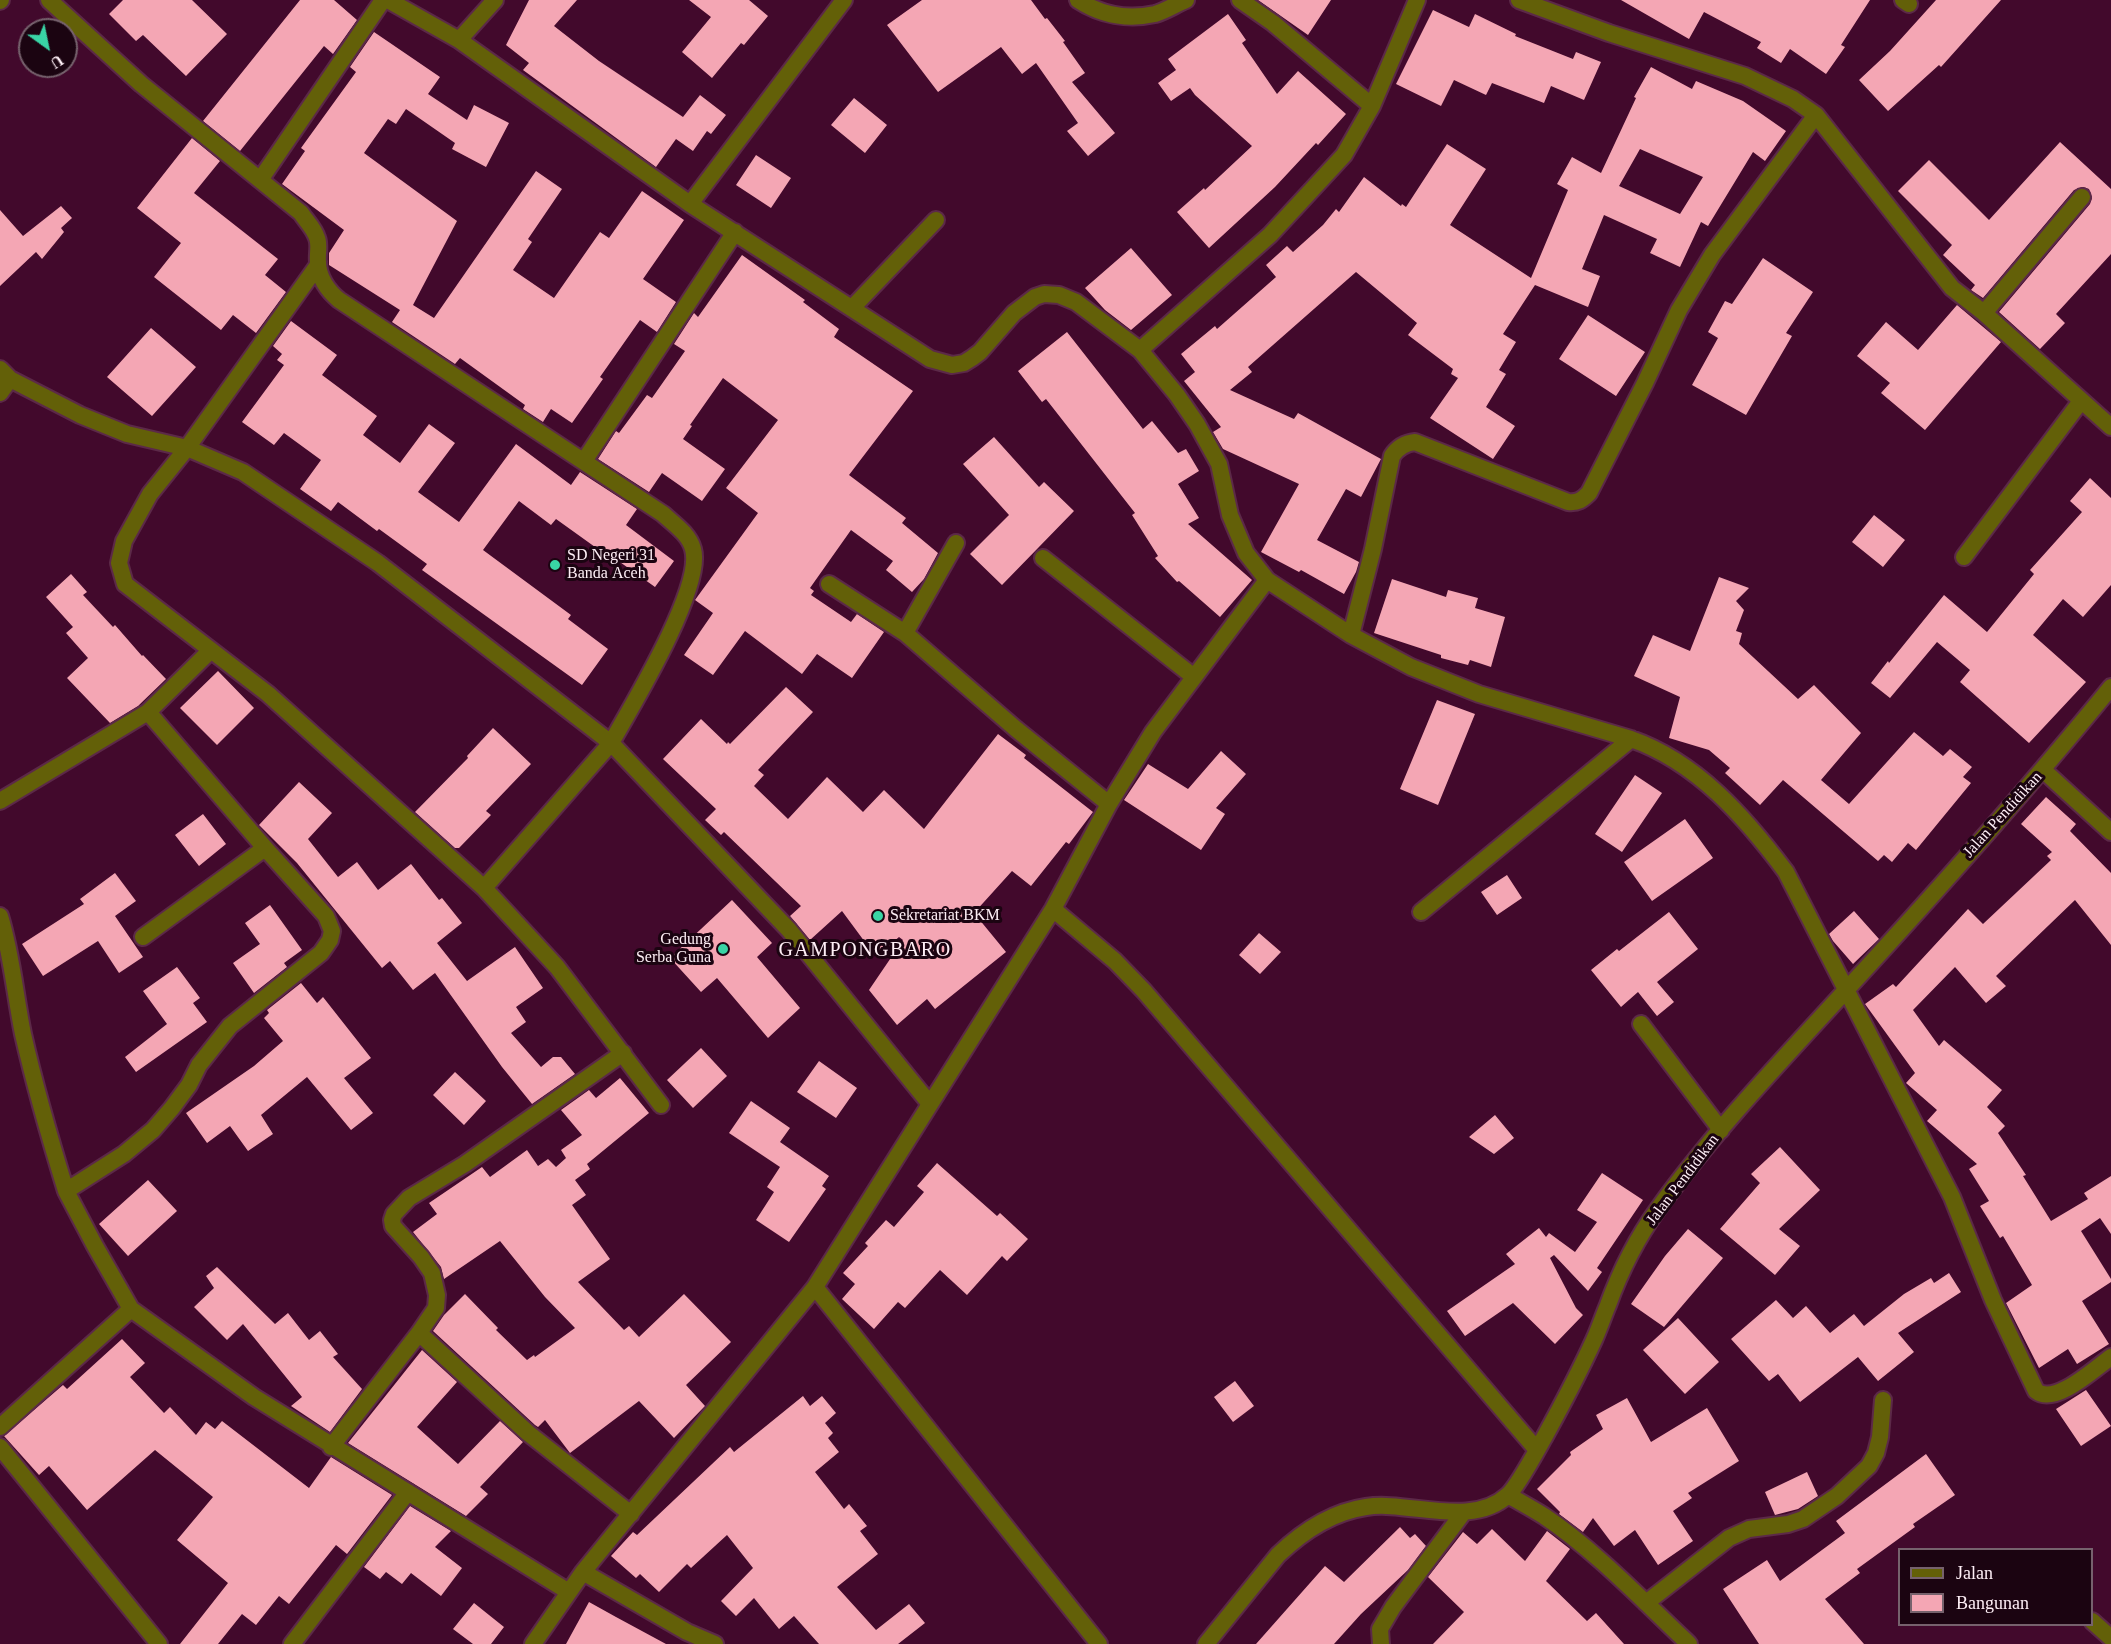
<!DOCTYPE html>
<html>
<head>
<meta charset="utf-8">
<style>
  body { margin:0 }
  #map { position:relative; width:2111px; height:1644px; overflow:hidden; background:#42092c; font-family:"Times New Roman",serif }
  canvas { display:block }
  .legend { position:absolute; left:1898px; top:1548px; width:195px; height:78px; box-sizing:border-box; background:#1b0411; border:2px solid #76626d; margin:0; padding:8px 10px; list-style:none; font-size:18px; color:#feeff6 }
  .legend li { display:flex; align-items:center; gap:12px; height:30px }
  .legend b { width:30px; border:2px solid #76626d }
  .north { position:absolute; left:18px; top:18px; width:60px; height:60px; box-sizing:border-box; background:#1b0411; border:2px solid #76626d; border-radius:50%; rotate:147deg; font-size:16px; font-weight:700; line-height:24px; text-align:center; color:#feeff6 }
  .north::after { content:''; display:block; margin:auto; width:21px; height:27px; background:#39d4a5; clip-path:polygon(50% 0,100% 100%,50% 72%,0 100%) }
</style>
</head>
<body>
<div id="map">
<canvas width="2111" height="1644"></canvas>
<ul class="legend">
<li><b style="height:8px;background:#636008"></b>Jalan</li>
<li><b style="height:16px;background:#f4a6b4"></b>Bangunan</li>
</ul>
<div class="north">U</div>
</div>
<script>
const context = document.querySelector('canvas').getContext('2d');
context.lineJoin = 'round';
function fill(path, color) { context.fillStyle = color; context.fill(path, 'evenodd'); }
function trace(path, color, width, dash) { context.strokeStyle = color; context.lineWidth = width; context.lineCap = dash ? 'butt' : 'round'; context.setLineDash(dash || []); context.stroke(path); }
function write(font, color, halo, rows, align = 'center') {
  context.font = font + ' "Times New Roman",serif'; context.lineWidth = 6; context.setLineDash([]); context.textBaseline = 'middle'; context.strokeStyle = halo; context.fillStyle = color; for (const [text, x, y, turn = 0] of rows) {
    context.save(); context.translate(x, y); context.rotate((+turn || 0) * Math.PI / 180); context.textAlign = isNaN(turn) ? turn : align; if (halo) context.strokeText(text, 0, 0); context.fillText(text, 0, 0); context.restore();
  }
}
const building = new Path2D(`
  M123,0H192L227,34L186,76L143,35L136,41L109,14Z
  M300,0H334L357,20L333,54L324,46L240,151L203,121Z
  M529,0H577L554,26L599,61L683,117L700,95L726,115L711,134L707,131L693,151L676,139L656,167L523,70L529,63L506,45Z
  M689,0H749L768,16L744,45L741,43L712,78L682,52L711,17Z
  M922,0H1031L1045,19L1047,18L1065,41L1063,42L1085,73L1072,82L1115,133L1088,156L1067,131L1078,123L1036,63L1022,74L1001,47L938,92L887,25Z
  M1258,0H1331L1308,35Z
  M1621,0H1870L1841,45L1845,47L1826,74L1790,49L1781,63L1757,48L1761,42L1704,12L1689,39Z
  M1936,0H2001L1941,67L1939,65L1888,111L1859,80L1890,51Z
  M1433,10L1469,27L1475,14L1516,34L1515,36L1573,59L1576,52L1601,62L1584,100L1551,86L1544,103L1492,83L1486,95L1454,80L1441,106L1396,84Z
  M1228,14L1246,40L1242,43L1277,94L1298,71L1346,114L1318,145L1316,143L1275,187L1209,248L1177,212L1204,188L1205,190L1252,146L1195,95L1190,88L1171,101L1158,83L1176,70L1168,59Z
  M374,32L440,77L428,94L467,120L474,105L509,123L486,167L452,149L455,143L406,109L396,124L388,119L364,153L457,221L413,305L434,318L536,171L562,189L528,239L532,242L513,270L554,298L600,232L609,238L642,191L684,220L643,279L676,302L657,332L640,320L600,377L603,379L572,423L551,409L543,422L523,409L525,405L460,358L455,364L392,322L400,310L329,265V253L344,230L282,184L305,151L301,148L356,72L350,67Z
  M1651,67L1692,89L1696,81L1743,101L1786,131L1765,161L1753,152L1708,226L1701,222L1680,267L1650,253L1657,239L1604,215L1582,269L1600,276L1588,307L1535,285L1503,334L1516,342L1499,370L1506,374L1486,407L1515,426L1493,459L1430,418L1458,378L1451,374L1453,369L1408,335L1417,323L1356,272L1248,367L1252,372L1230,390L1294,419L1298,413L1381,459L1361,497L1346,489L1317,540L1359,562L1356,572L1344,594L1301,570L1299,572L1261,552L1299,484L1223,449L1213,432L1221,427L1184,381L1195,372L1181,354L1215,326L1217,329L1276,277L1266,265L1287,246L1293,252L1323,225L1336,209L1339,212L1364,177L1401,206L1402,204L1406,207L1447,144L1486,169L1450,225L1531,278L1568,190L1557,184L1572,157L1601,173L1636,98L1634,97ZM1640,149L1703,177L1680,214L1619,186Z
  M854,98L887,125L865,153L831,125Z
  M192,138L220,161L194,193L278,259L265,275L286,292L256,333L233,315L221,330L154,277L181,243L137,208Z
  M2060,142L2111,189V254L2056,314L2065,323L2040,349L1999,312L2090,204L2092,198L2089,189L2083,187L2074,190L1983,298L1971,290L1975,285L1943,255L1952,245L1898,191L1929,160L1989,220Z
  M756,155L791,178L771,208L736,185Z
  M61,206L72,218L61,228L64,232L42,259L36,252L0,286V210L23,236Z
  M1131,248L1172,295L1131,330L1105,310L1085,288Z
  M742,255L805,300L803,302L839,329L834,337L913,391L849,475L906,518L902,523L938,553L924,579L912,592L886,570L893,561L851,530L810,588L814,591L811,595L851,622L857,614L884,632L852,678L817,654L802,674L745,631L713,675L684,655L713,613L695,600L758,513L726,488L778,420L723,378L690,425L692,426L683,439L725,469L702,501L662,473L649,492L598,459L616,431L619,433L647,395L652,398L685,351L674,344L694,313L698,317Z
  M1763,258L1813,292L1786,333L1792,336L1746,415L1692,385L1718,338L1708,332L1725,301L1732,304Z
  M1957,305L2001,342L1925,430L1881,393L1890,383L1857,356L1886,322L1918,350Z
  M1588,315L1645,352L1616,396L1559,359Z
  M291,321L337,355L322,375L377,416L363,435L400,463L429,424L455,443L418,492L459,522L516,444L571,485L580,472L637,509L626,525L674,561L655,587L603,550L602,552L556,519L551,525L519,501L483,550L571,615L568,619L608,649L582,685L422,570L427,564L379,529L377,531L338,502L331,511L300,489L321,460L284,433L274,445L242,422L284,365L277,360L282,354L273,346Z
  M151,328L196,367L152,416L107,377Z
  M1067,332L1143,429L1152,421L1178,453L1186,449L1199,471L1178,484L1199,518L1188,524L1252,580L1220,617L1179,581L1177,582L1155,558L1158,556L1132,515L1135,513L1046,399L1042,402L1018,371Z
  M994,437L1039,487L1044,482L1074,511L1002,585L970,554L1009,515L963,464Z
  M2090,478L2111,498V585L2083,617L2063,599L2033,635L2086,682L2029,743L1960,682L1970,670L1937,642L1890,698L1871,683L1888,661L1889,663L1944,595L1987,632L2034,574L2030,570L2082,512L2070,501Z
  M1874,515L1905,540L1883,567L1852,542Z
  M71,574L87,592L83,595L113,627L115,625L142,656L143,655L166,679L138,706L110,723L67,678L88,658L66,633L73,627L46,597Z
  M1719,577L1749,588L1736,601L1744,610L1736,631L1742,633L1739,644L1798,699L1814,685L1861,733L1821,780L1849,804L1914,732L1943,756L1950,749L1972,767L1963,777L1971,783L1916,850L1908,843L1892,862L1884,855L1878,861L1783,780L1760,805L1725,773L1730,768L1709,750L1669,738L1680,697L1634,676L1653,635L1690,651Z
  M1392,579L1446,597L1448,590L1478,598L1475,608L1505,617L1491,667L1470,660L1468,665L1441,658V655L1374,633Z
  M218,671L254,708L217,745L180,708Z
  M786,687L813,712L758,770L764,775L754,786L788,819L827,777L863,812L884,790L924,829L998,734L1026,755L1024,758L1093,812L1069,844L1066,842L1031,886L1012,871L974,913L1006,952L935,1009L927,999L897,1025L869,990L903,940L899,937L876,957L842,911L810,940L790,916L801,906L724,832L721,835L705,820L716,809L663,759L701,719L727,744L728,742L730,744Z
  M1437,700L1475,714L1438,805L1400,789Z
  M493,728L531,764L486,811L491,815L459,848H455L415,812L468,758L467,756Z
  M1221,751L1246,774L1216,808L1225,814L1201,850L1124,800L1148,764L1188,789Z
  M1635,775L1662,793L1622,852L1595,834Z
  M299,782L332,813L308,839L338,877L357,862L378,890L411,864L439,900L442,898L462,923L437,943L467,981L515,947L543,988L516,1007L526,1022L511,1033L541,1067L553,1057H561L575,1074L532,1104L502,1067L435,973L413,990L390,961L382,968L297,863L259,825Z
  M2046,797L2076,824L2070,831L2111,873V945L2075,900L1996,976L2006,986L1986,1003L1955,967L1913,1010L1939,1046L1944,1040L2002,1090L1987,1107L2005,1126L1998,1133L2026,1175L2023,1176L2051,1221L2088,1199L2084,1193L2111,1176V1234L2100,1218L2081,1231L2111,1279V1282L2082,1301L2109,1344L2077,1364L2068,1349L2039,1368L2006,1303L2032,1285L2003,1236L2000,1238L1980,1206L1989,1201L1969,1169L1977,1164L1927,1121L1937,1110L1906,1083L1915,1073L1865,1004L1893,984L1896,987L1968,909L1983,924L2051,860L2047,856L2052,852L2021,824Z
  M203,814L226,844L199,866L175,835Z
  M1685,819L1713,858L1652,901L1624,862Z
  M115,873L136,901L115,916L143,957L119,973L98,941L43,976L22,944L84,904L80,899Z
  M1507,875L1522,898L1497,915L1481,892Z
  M732,900L772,943L757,957L800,1008L768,1038L717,978L701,992L670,958Z
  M270,905L302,950L284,963L287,967L254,993L233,963L260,944L245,923Z
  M1854,911L1879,939L1853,964L1833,941L1829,934Z
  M1669,912L1698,949L1657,982L1674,1002L1657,1016L1638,992L1621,1007L1591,970L1617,949L1619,951Z
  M1259,933L1281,952L1260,974L1239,955Z
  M177,967L200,998L193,1003L207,1022L136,1072L125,1057L167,1024L143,991Z
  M301,983L317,1003L323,997L371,1058L344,1078L373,1113L351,1130L307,1077L261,1115L273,1134L248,1151L230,1126L207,1143L186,1113L254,1066L283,1041L264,1018L269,1013L267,1010Z
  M701,1048L727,1076L693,1108L667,1080Z
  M819,1061L857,1088L836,1118L797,1092Z
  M455,1072L486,1101L464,1125L433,1095Z
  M620,1078L649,1113L587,1164L590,1169L575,1180L586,1195L572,1205L610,1259L578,1282L624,1330L629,1326L639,1337L684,1294L731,1342L686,1385L705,1406L674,1438L639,1401L570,1453L545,1420L538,1427L535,1425L433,1331L444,1315L465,1294L498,1328L496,1330L527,1360L534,1355L535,1357L575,1328L545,1297L500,1241L444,1279L441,1267L413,1232L437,1214L429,1203L482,1167L490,1177L527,1150L538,1166L548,1159L556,1167L566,1158L561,1150L582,1135L561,1110L589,1090L596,1098Z
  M751,1101L790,1128L780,1142L829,1176L822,1186L826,1189L789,1242L756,1220L774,1192L767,1187L780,1167L729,1133Z
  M1495,1115L1514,1138L1494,1154L1469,1137Z
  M1780,1147L1820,1190L1779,1229L1800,1246L1775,1275L1720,1229L1760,1183L1751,1174Z
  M937,1163L997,1216L1000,1213L1028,1239L1007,1261L1002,1256L967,1295L940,1270L905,1308L898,1302L874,1329L842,1299L855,1284L843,1273L868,1246L865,1243L886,1220L894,1227L924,1192L917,1186Z
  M1602,1173L1643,1200L1597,1268L1602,1272L1588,1291L1554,1255L1550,1258L1576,1308L1583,1315L1555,1344L1513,1303L1465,1336L1447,1311L1515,1264L1506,1254L1539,1228L1546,1237L1549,1233L1575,1252L1597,1222L1577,1210Z
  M148,1180L177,1211L128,1256L99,1224Z
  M1688,1229L1723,1258L1664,1327L1631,1304L1665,1256Z
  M217,1267L275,1324L288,1313L309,1340L320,1331L338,1354L333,1357L362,1389L330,1432L291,1406L302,1397L243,1324L227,1340L194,1307L214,1288L206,1276Z
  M1949,1273L1961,1292L1898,1333L1914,1352L1878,1381L1858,1357L1800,1402L1778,1374L1769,1381L1731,1339L1776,1300L1793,1318L1806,1306L1830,1333L1854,1314L1864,1326L1904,1294L1931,1278L1934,1283Z
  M1678,1318L1719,1362L1685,1394L1643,1350Z
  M122,1339L145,1363L130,1377L164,1413L170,1407L196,1435L206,1422L215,1429L222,1421L309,1488L331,1457L392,1495L347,1554L336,1545L289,1604L279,1596L256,1625L242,1614L218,1644H180L228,1583L177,1540L213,1497L155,1450L87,1510L49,1466L39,1475L4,1436L63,1385L67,1389Z
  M422,1350L457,1382L417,1427L458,1464L500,1421L523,1442L480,1487L488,1494L466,1516L348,1443Z
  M1235,1381L1254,1406L1233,1422L1214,1397Z
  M2086,1390L2111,1426L2081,1446L2056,1409Z
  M803,1396L810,1406L822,1396L836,1413L825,1423L833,1433L828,1438L839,1452L815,1472L844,1509L849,1504L867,1526L860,1531L878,1554L837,1587L876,1630L909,1604L925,1623L898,1644H819L794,1616L779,1629L754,1598L736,1616L721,1601L753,1568L727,1535L691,1568L687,1564L659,1592L640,1574L636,1578L611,1556L633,1532L637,1535L730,1447L734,1452Z
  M1627,1398L1651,1442L1707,1408L1739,1461L1688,1493L1692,1498L1673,1511L1693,1541L1658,1565L1635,1530L1614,1546L1593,1518L1583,1532L1559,1514L1560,1512L1537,1489L1571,1455L1570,1452L1603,1429L1596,1415Z
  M1926,1454L1955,1495L1913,1524L1915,1527L1857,1569L1860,1573L1825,1599L1864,1644H1759L1723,1589L1767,1560L1780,1581L1845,1533L1836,1521Z
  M1807,1472L1818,1496L1798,1509L1775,1515L1765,1492Z
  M410,1506L451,1531L435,1547L462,1568L441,1596L411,1573L402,1584L386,1572L380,1579L364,1567Z
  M1400,1527L1410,1538L1415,1534L1426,1546L1408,1570L1361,1614L1334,1644H1256L1325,1566L1344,1582Z
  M1492,1529L1525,1561L1547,1531L1570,1549L1546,1581L1587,1621L1596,1613L1624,1644H1433L1464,1612L1428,1577L1463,1532L1477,1544Z
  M589,1602L616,1617L666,1644H566Z
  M474,1603L504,1627L491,1644H473L453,1629Z`);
const minor = new Path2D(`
  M49,0L141,84L301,213C306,221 314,228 317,238C320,245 317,254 318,262C318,277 328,291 339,300L663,514C674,524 689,534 693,549C704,587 632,706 611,743L789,930L930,1104
  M388,0L459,40L690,204L930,359L952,365L964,363L972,358L980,352L1014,313L1035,297L1044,294L1059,295L1076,302L1140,350L1177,395L1197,424L1219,464L1230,515L1246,553L1267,580L1351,635L1411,667L1479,694L1631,739C1697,762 1745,817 1786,872L1952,1197L1993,1300L2036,1391C2055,1406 2094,1369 2111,1357
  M1078,0C1101,15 1128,20 1155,14C1166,11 1176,4 1186,0
  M1240,0L1273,23L1372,106
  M1519,0L1609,33L1745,76L1793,99L1816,115L1952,288L1984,313L2111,427
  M1903,0L1909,4
  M0,1L1,0
  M459,40L495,0
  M260,180L383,0
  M690,204L844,0
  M318,265L187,448L150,494L124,541L119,563L125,584L268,694L484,888L557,967L661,1105
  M852,308L936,220
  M1984,313L2082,197
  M1140,350L1270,235L1344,155L1372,106L1417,0
  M0,369L10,379L80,415L127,434L187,448L243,472L378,563L611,743L484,888
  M0,393L10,379
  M584,461L735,232
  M1964,557L2081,401
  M1043,558L1194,677
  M829,584L905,633L1016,729L1109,804
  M905,633L956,543
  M1351,635L1373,549L1392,456C1398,447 1405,443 1415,442L1568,502C1578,503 1582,500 1589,493L1645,383L1679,310L1712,255L1816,115
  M211,650L148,712L265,848L326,916L332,931L330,940L321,953L230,1026L199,1065L189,1085L172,1108L153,1130L124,1154L66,1191L95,1246L131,1309L254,1397L569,1592
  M2043,770L2111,832
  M0,801L148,712
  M1053,909L1115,961L1144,991L1537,1450
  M1421,912L1631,739
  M0,916C12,955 15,995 23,1034C35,1087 50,1139 66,1191
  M143,937L265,848
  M1641,1024L1721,1130
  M815,1287L1099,1644
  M419,1333L528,1433L631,1514
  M0,1427L131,1309
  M0,1447L159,1644
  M331,1447L419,1333L436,1308L437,1295L432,1273L421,1257L393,1226L392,1220L394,1214L409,1198L465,1164L623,1053
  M1508,1495C1520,1502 1533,1509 1544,1516C1596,1551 1643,1601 1689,1644
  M583,1572L815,1287L1053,909L1109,804L1153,732L1267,580
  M1646,1603L1729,1538L1749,1529L1788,1524L1803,1519L1837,1496L1869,1466L1876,1453L1880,1437L1883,1400
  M2092,1621L2111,1638
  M292,1644L408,1492
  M533,1644L583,1572L687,1632L715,1644
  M1206,1644L1278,1555C1302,1532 1332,1512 1366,1507C1409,1500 1471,1529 1508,1495C1518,1486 1537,1450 1545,1436C1562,1405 1579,1373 1594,1340C1599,1329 1603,1317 1608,1305C1620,1272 1637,1238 1658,1209C1715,1130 1782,1060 1848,988C1938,890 2027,790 2111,687
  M1381,1644L1380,1629L1393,1607L1463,1513`);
const markers = [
  [555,565,6,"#39d4a5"],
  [878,916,6,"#39d4a5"],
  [723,949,6,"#39d4a5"]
];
const poiNames = [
  ["SD Negeri 31",567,556],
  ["Banda Aceh",567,574],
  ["Sekretariat BKM",890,916],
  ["Gedung",711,940,"right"],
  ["Serba Guna",711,958,"right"]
];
const streetNames = [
  ["Jalan Pendidikan",2003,815,-48],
  ["Jalan Pendidikan",1683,1180,-53]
];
const quarterNames = [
  ["GAMPONGBARO",865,951]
];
fill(building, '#f4a6b4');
trace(minor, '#5c2948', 20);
trace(minor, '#636008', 16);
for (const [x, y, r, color] of markers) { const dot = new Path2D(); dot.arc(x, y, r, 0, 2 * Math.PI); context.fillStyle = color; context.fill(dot); trace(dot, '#1b0411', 2); }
write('16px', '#feeff6', '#1b0411', poiNames, 'left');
write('16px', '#feeff6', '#1b0411', streetNames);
context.letterSpacing = '1.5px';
write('20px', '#feeff6', '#1b0411', quarterNames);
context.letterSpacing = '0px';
</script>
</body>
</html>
